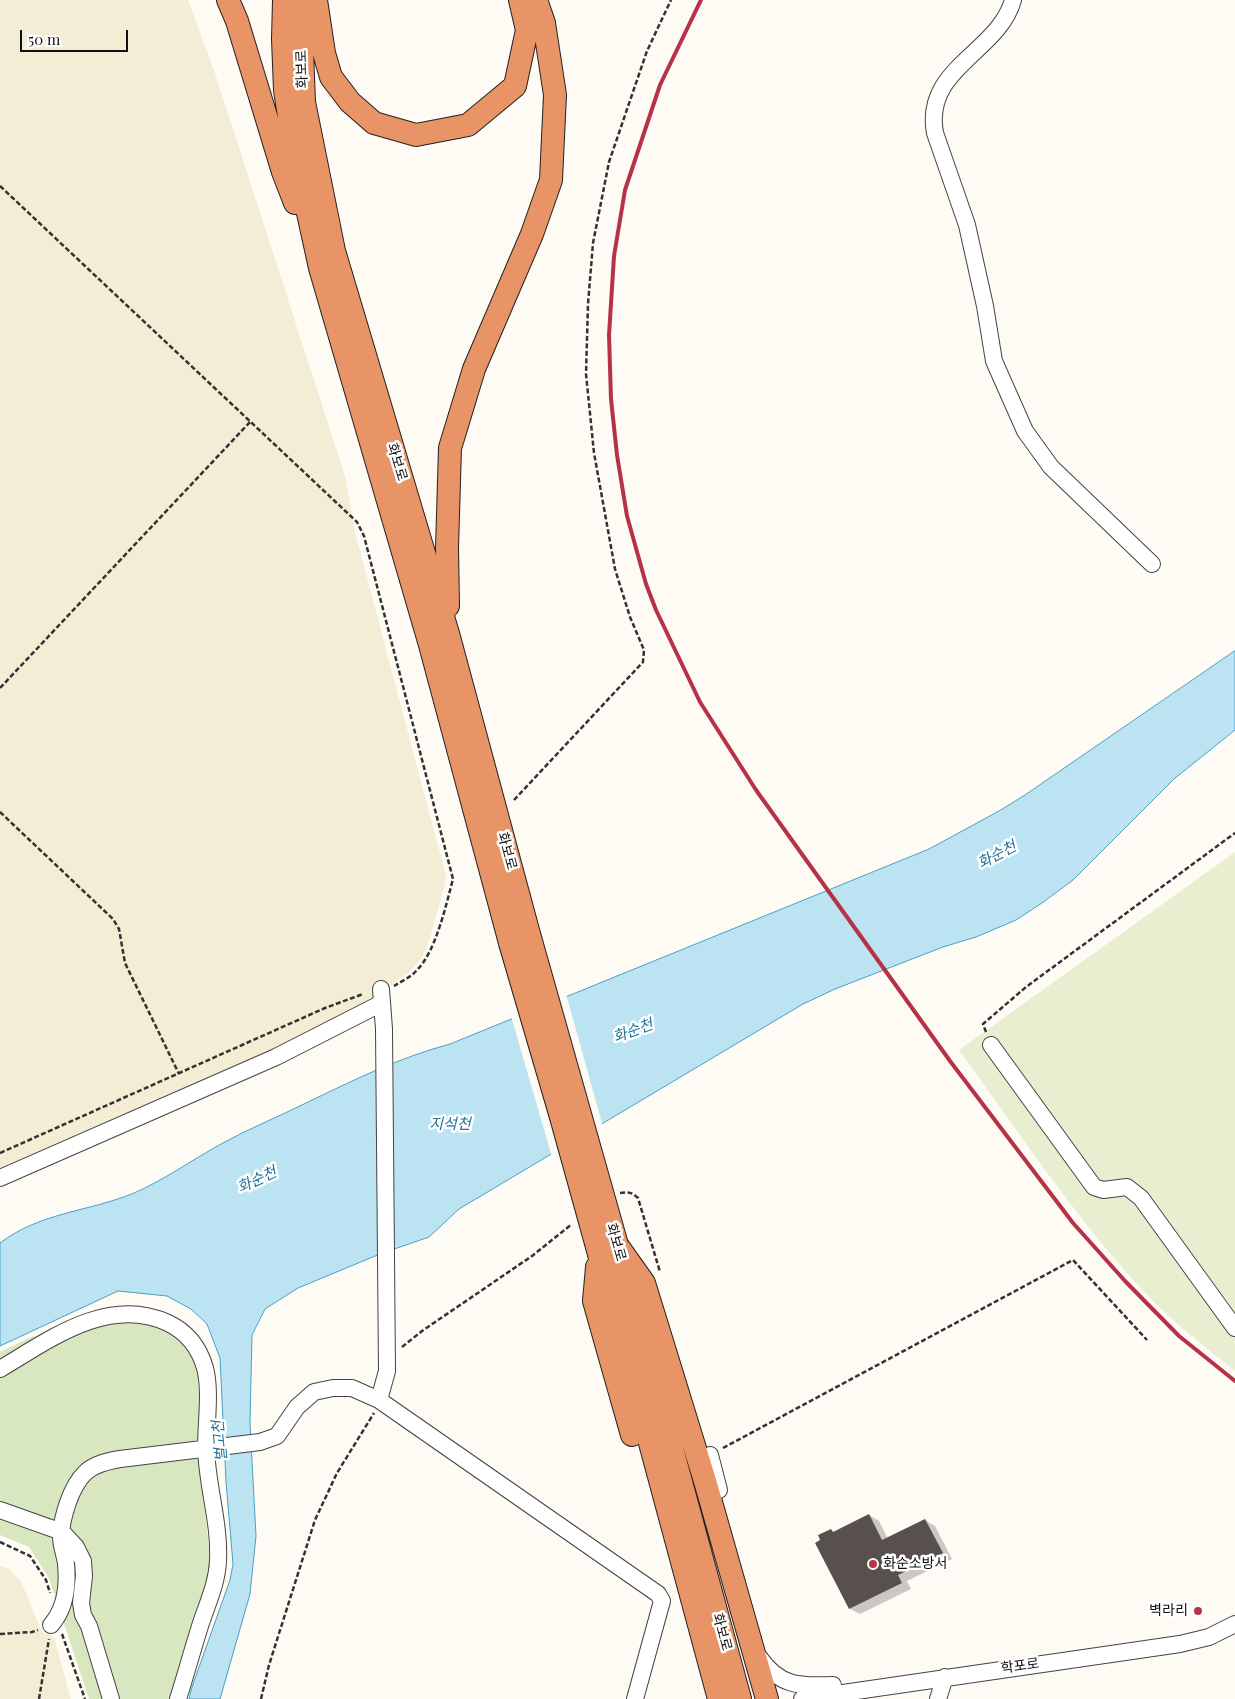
<!DOCTYPE html>
<html>
<head>
<meta charset="utf-8">
<style>
  body { margin:0 }
  #map { position:relative; width:1235px; height:1699px; overflow:hidden; background:#fefbf4; font-family:"Playfair Display",serif }
  canvas { display:block }
  .scale { position:absolute; left:20px; top:30px; width:108px; height:22px; box-sizing:border-box; border:2px solid #101010; border-top:0; padding-left:6px; font-size:15px; line-height:18px; white-space:nowrap; color:#101010; -webkit-text-stroke:4px #fff; paint-order:stroke }
</style>
</head>
<body>
<div id="map">
<canvas width="1235" height="1699"></canvas>
<div class="scale">50 m</div>
</div>
<script>
const context = document.querySelector('canvas').getContext('2d');
context.lineJoin = 'round';
function fill(path, color) { context.fillStyle = color; context.fill(path, 'evenodd'); }
function trace(path, color, width, dash) { context.strokeStyle = color; context.lineWidth = width; context.lineCap = dash ? 'butt' : 'round'; context.setLineDash(dash || []); context.stroke(path); }
function write(font, color, halo, rows, align = 'center') {
  context.font = font + ' "Playfair Display","Noto Sans KR",serif'; context.lineWidth = 5; context.setLineDash([]); context.textBaseline = 'middle'; context.strokeStyle = halo; context.fillStyle = color; for (const [text, x, y, turn = 0] of rows) {
    context.save(); context.translate(x, y); context.rotate((+turn || 0) * Math.PI / 180); context.textAlign = isNaN(turn) ? turn : align; if (halo) context.strokeText(text, 0, 0); context.fillText(text, 0, 0); context.restore();
  }
}
const farmland = new Path2D(`
  M0,0H188L215,73L345,476L356,536L446,876L445,885L430,938L422,958L408,973L366,1003L323,1028L0,1172Z
  M0,1566L8,1568L21,1581L42,1632L54,1637L71,1699H0Z`);
const green = new Path2D(`
  M124,1319L163,1325L185,1342L198,1369L201,1474L210,1559L183,1699H89L49,1578L29,1547L0,1535V1352L31,1337Z`);
const pitch = new Path2D(`
  M1235,852V1371C1208,1349 1179,1327 1154,1302C1080,1226 1022,1136 959,1050Z`);
const water = new Path2D(`
  M1235,651V730L1174,779L1073,880L1042,903L1016,920L976,937L943,947L835,989L803,1004L459,1209L429,1237L380,1254L298,1288L265,1309L252,1335L250,1423L256,1536L250,1594L220,1699H189L192,1687L230,1580L233,1564L226,1482L220,1358L207,1324L191,1309L167,1296L118,1291L0,1346V1243C41,1212 88,1212 134,1193C164,1180 192,1160 221,1144C248,1129 278,1117 306,1103C354,1080 398,1058 450,1044L929,849L999,811L1025,795Z`);
const pier = new Path2D(`
  M566,994L603,1127L552,1157L511,1016Z`);
const shadow = new Path2D(`
  M869,1515L879,1521L888,1539L925,1520L935,1526L952,1559L907,1581L911,1589L860,1614L850,1609L831,1530L834,1532Z`);
const building = new Path2D(`
  M869,1514L882,1540L925,1519L943,1553L898,1575L902,1583L849,1609L815,1543L820,1540L818,1535L831,1529L833,1532Z`);
const path = new Path2D(`
  M0,186L357,522L364,536L453,879C446,905 436,951 417,970C411,977 402,981 394,986
  M0,688L250,422
  M514,800L643,662L644,650L630,617L615,569L594,453L586,374L588,304L593,243L609,162L647,51L671,0
  M0,812L113,919L119,929L125,963L179,1074
  M986,1032L983,1024L1026,987L1235,833
  M0,1153L325,1008L363,994
  M620,1193C628,1192 632,1192 638,1198L660,1272
  M402,1347L422,1331L532,1256L572,1224
  M723,1448L1073,1260L1147,1340
  M0,1542L30,1556L46,1580L50,1593
  M0,1634L32,1632L38,1630
  M62,1634L85,1699
  M39,1699L49,1639
  M261,1699L269,1665L315,1520L337,1473L374,1413`);
const minor = new Path2D(`
  M1013,0C998,53 923,68 935,133L967,225L985,306L994,361L1025,431L1051,467L1152,564
  M991,1045L1094,1187L1103,1190L1127,1187L1141,1198L1235,1328
  M0,1178L276,1057L382,1003
  M0,1369C49,1340 108,1295 168,1323C187,1332 199,1347 205,1368C211,1390 206,1424 206,1448C207,1486 220,1523 218,1561C217,1583 208,1602 201,1623C193,1648 186,1674 178,1699
  M379,1400L387,1371L384,1029L381,989
  M709,1493L719,1490L710,1455
  M0,1510L62,1532L76,1547L83,1561L84,1576L81,1603L83,1615L89,1626L111,1699
  M51,1625C66,1608 68,1585 66,1564C65,1555 61,1546 61,1537C61,1519 71,1486 85,1473C94,1464 108,1461 120,1459L260,1442L277,1436L297,1407L314,1392L333,1388H352L379,1400L658,1594L662,1601L635,1699
  M759,1657C780,1687 799,1686 833,1685
  M802,1699L1180,1644L1209,1637L1235,1624
  M938,1699L945,1677`);
const highway = new Path2D(`
  M228,0L237,21L283,172L295,203
  M284,0L283,39L285,90L294,149L320,268L430,645L510,943
  M303,0L301,24L304,102L334,251L449,637L529,934
  M316,0L324,53L331,77L350,102L374,123L416,135L468,125L515,86L527,30L520,0
  M448,606L447,548L450,448L474,369L532,234L551,180L555,95L544,23L536,0
  M617,1245L644,1283L705,1481L767,1699
  M599,1254L719,1699
  M621,1261L740,1699
  M597,1267L594,1301L632,1435`);
const rail = new Path2D(`
  M701,0L660,85L625,190L614,256L609,335L611,399L617,455L627,516L646,584L656,610L700,702L756,790L950,1061L1073,1223L1125,1281L1179,1336L1235,1381`);
const highwayBridge = new Path2D(`
  M529,934L617,1245
  M510,943L561,1117L599,1254`);
const markers = [
  [873,1564,5,"#b63247"],
  [1198,1611,5,"#b63247"]
];
const streetNames = [
  ["화보로",302,69,-92],
  ["화보로",397,462,73],
  ["화보로",507,851,75],
  ["화보로",616,1242,74],
  ["화보로",722,1632,75],
  ["학포로",1020,1666,-8]
];
const poiNames = [
  ["화순소방서",883,1564],
  ["벽라리",1188,1611,"right"]
];
const waterNames = [
  ["화순천",997,855,-28],
  ["화순천",633,1031,-20],
  ["지석천",450,1124],
  ["화순천",257,1180,-25],
  ["벌고천",220,1441,-96]
];
fill(farmland, '#f3edd5');
fill(green, '#d8e7bf');
fill(pitch, '#e7efd0');
fill(water, '#bce3f2');
trace(water, '#499fc3', 1);
fill(pier, '#fefbf4');
fill(shadow, '#0003');
fill(building, '#58504d');
trace(minor, '#434343', 18);
trace(highway, '#212121', 24);
trace(path, '#323232', 2.5, [5, 2.5]);
trace(minor, '#fff', 16);
trace(highway, '#e89467', 22);
trace(rail, '#b63247', 4);
trace(highwayBridge, '#212121', 24, []);
trace(highwayBridge, '#e89467', 22);
for (const [x, y, r, color] of markers) { const dot = new Path2D(); dot.arc(x, y, r, 0, 2 * Math.PI); context.fillStyle = color; context.fill(dot); trace(dot, '#fff', 2); }
write('14px', '#101010', '#fff', streetNames);
write('14px', '#101010', '#fff', poiNames, 'left');
write('italic 15px', '#227299', '#fff', waterNames);
</script>
</body>
</html>
